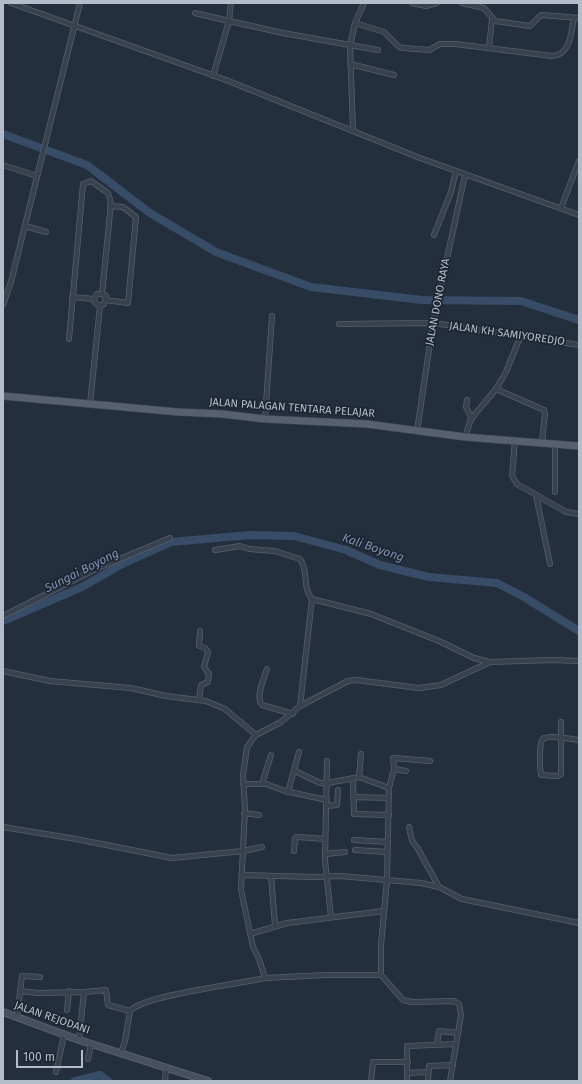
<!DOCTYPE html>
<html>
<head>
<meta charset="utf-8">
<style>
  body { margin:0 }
  #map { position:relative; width:582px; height:1084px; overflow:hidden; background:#242f3e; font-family:"Fira Sans",sans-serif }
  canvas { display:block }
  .frame { position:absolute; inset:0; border:4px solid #b4bcc9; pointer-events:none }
  .scale { position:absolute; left:16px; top:1050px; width:67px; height:18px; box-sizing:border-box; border:2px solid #b4bcc9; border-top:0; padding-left:5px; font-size:12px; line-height:14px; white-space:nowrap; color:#b4bcc9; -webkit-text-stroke:3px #1d2633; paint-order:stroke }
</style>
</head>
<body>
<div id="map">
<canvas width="582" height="1084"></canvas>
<div class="frame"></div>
<div class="scale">100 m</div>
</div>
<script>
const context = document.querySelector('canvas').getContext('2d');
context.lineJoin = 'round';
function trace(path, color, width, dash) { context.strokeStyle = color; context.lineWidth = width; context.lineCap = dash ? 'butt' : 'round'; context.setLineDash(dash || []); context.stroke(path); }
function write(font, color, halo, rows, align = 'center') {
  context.font = font + ' "Fira Sans",sans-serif'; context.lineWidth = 3.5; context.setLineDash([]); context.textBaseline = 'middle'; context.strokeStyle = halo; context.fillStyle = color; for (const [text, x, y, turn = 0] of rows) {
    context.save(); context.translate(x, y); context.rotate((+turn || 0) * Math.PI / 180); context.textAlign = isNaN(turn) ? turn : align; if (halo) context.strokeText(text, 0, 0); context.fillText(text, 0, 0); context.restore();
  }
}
const river = new Path2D(`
  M3,134L87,165L150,213L216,252L311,287L422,300L521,301L579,320
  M3,621L82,587L124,563L171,542L250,535L294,536L346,550L380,565L429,577L497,583L524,597L579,631
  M75,1081L100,1075L108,1081`);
const minor = new Path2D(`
  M11,3L226,80L420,158L579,215
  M231,3L229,21L283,33L378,50
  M412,3L426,6L437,3
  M462,3L484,8L495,21L530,26L541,15L579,18
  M195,13L229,21L213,76
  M355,23L384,32L399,47L403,48L429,50L440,44H455L552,56C571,55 571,32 574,18
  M489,47L492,20
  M350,64L394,75
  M353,131L350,46L355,23L364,3
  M3,165L37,176
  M561,208L579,161
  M25,226L46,232
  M434,235L451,192L456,171
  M72,297L94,299
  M105,300L128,303L136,217L123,207L110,206
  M3,305L11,282L80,3
  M339,324L433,323L579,345
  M69,339L83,184L91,181L108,193L111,203L102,294
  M496,389L544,410L545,414L542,442
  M467,400L466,407L472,419
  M90,404L100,306L104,304L106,296L102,294H97L94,299L95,303L100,306
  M265,419L272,316
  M417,431L433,323L465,175
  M465,437L471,419L496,389L506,372L521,335
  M515,440L512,476L517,484L566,512L579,514
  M555,445V492
  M536,495L550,564
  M215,550L240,546L249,549L275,551L300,559C309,571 302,588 312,599L371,614L439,641L474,658L490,662L553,660L579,661
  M3,616L96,569L170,538
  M267,669C264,678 255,698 262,705L293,714
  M3,671L50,681L131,688L166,696L206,701L225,709L256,735
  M199,700L201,685L208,682L209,674L204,667L208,652L205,648L199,646L200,631
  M300,706L312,599
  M561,722V774L558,776L541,775C540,769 538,741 544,738C554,735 569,739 579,740
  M327,761L325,860L331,917
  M430,761L393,758L394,769L389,788L387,880L381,945V975L403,1000L412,1002L454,1001L459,1004L461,1015L450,1081
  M394,769L406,771
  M295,771L320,783H328L359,777L389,788
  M359,777L361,754
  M353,778L354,814L389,815
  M243,784H266L285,791L327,800
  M262,784L271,755
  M288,792L299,752
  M353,797L389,798
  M326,806L337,805L338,790
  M244,813L259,815
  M3,827L76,839L172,858L243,851L262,847
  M409,827L412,841L418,849L439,887
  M354,840L388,842
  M355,850L387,852
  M294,851L295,838L297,837L325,839
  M325,854L345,852
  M241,875L315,877L340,876L421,883L439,887L462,899L579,923
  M271,876L275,925
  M250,934L287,923L384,911
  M265,978L326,975H381
  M20,991L38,993L84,992
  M67,1010L69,991
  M17,1017L22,976L40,977
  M79,1040L84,992L106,990L108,1005L130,1011
  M437,1044L439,1031L458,1033
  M121,1053L125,1041L130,1011C144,995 239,984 265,978L259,959L253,947L241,890L245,809L243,775L247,747L256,735L281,722L300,706L348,681L356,680L419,688L441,685L490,662
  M88,1059L91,1043
  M56,1072L64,1035
  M408,1073L428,1072
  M165,1081L166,1068
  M371,1081L373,1062H408
  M407,1081V1046L456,1044
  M428,1081L429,1066L453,1065`);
const secondary = new Path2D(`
  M3,1012L79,1040L208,1081`);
const primary = new Path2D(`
  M3,396L178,412L222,414L265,419L367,424L465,437L579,446`);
const streetNames = [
  ["JALAN DONO RAYA",438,302,-79],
  ["JALAN KH SAMIYOREDJO",507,334,8],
  ["JALAN PALAGAN TENTARA PELAJAR",292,408,4],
  ["JALAN REJODANI",52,1018,19]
];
const waterNames = [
  ["Kali Boyong",373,548,19],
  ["Sungai Boyong",82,571,-27]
];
trace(river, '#394c67', 8);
trace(minor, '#565f6c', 6);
trace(secondary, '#565f6c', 8);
trace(primary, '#414a57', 8);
trace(minor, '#38414e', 4.5);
trace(secondary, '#465061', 6);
trace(primary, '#56606e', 7);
write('11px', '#b4bcc9', '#1d2633', streetNames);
write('italic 12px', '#7c92b1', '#1d2633', waterNames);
</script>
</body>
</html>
